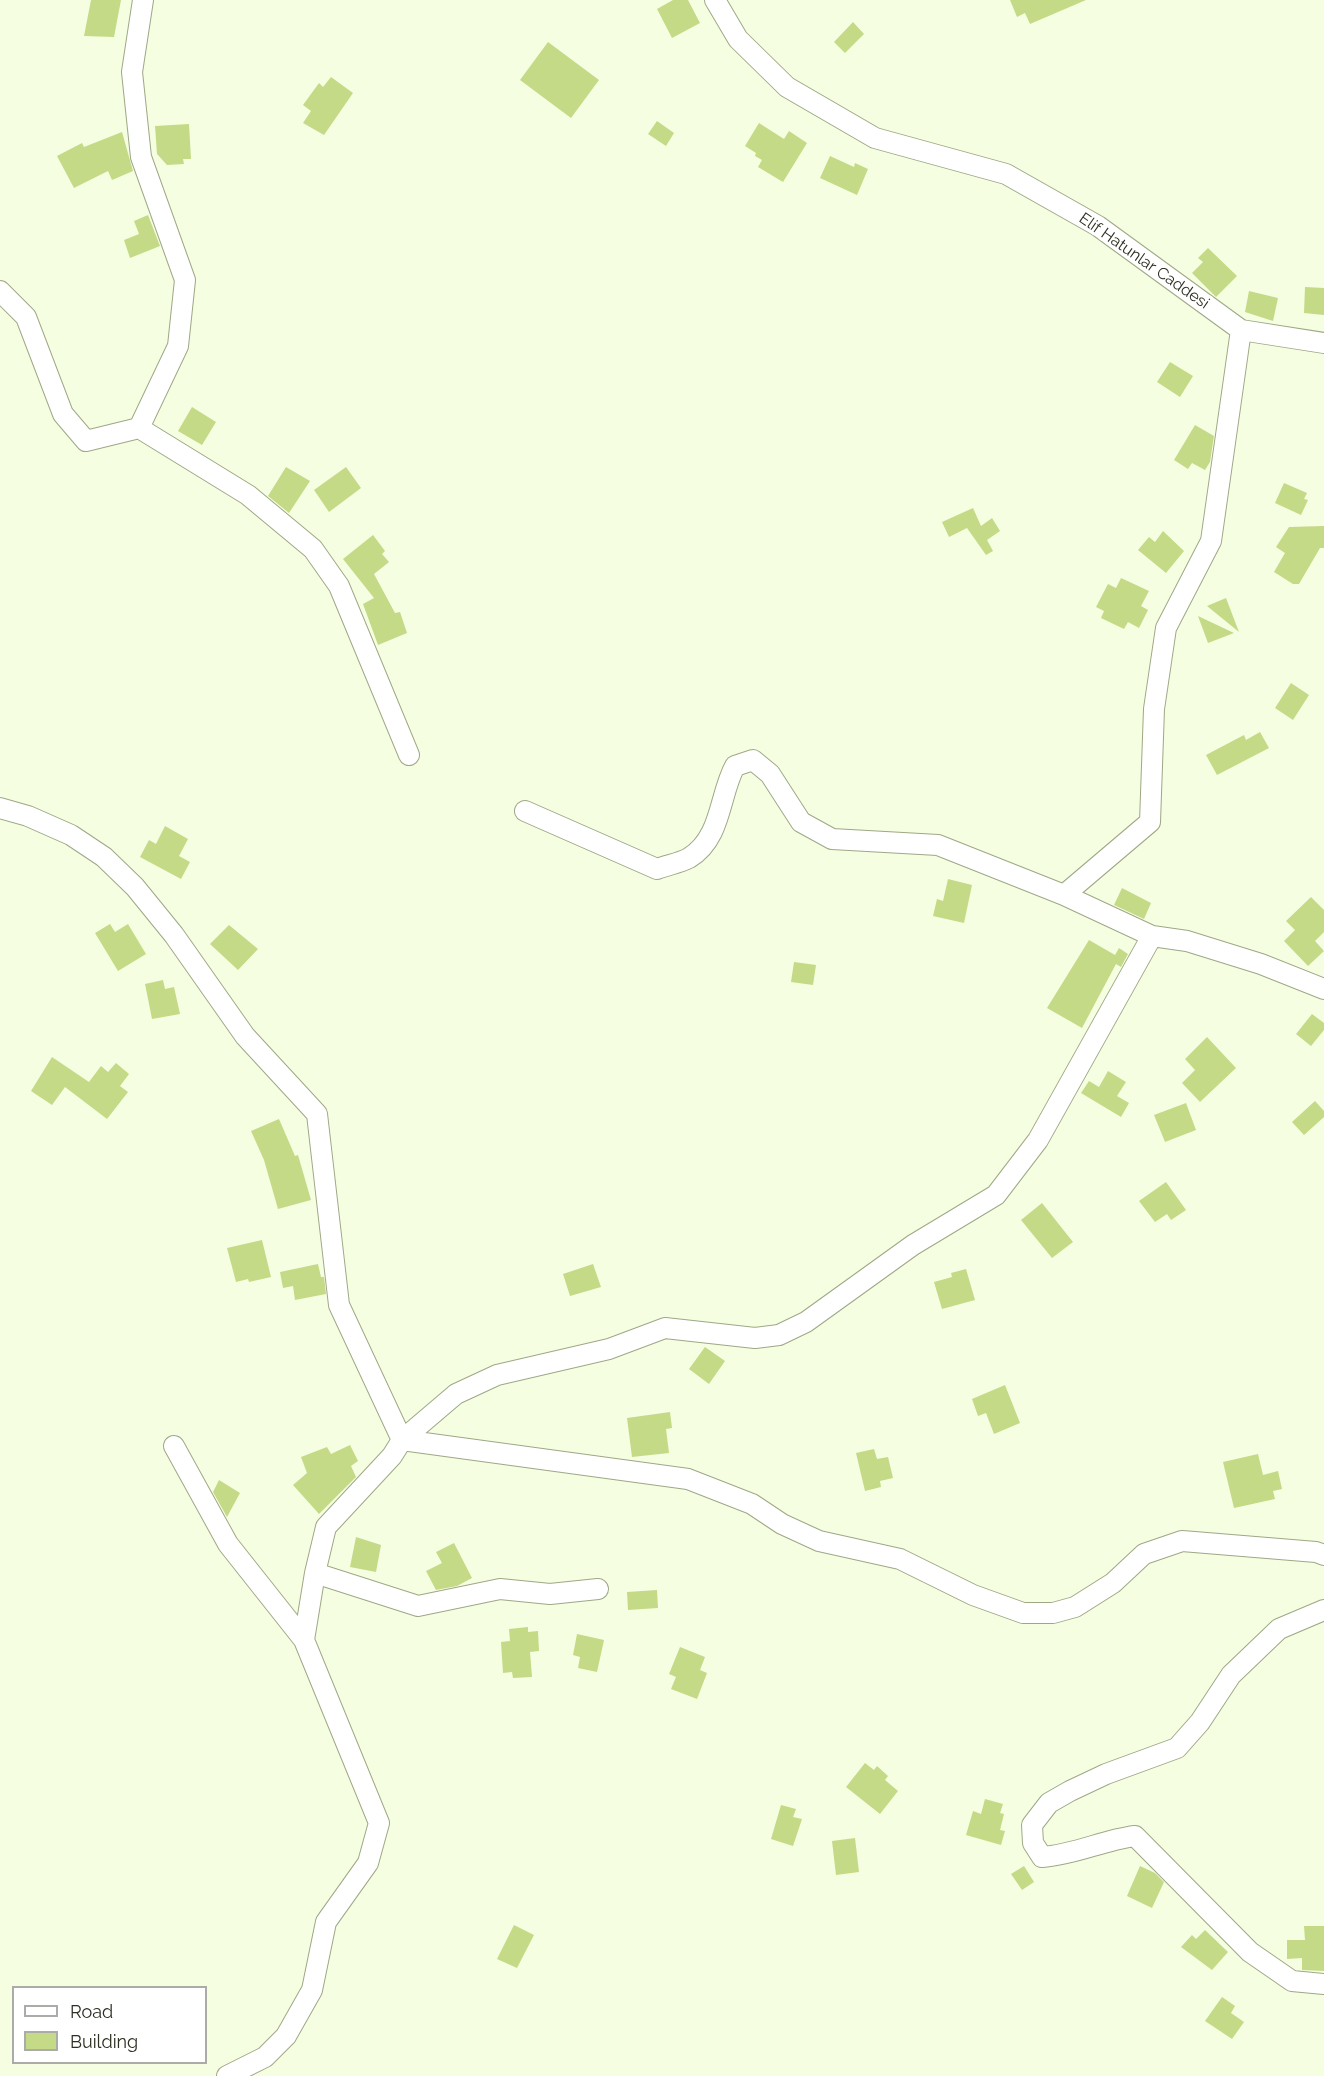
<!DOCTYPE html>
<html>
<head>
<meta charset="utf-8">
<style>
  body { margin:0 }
  #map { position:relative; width:1324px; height:2076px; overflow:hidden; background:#f5fee1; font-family:Raleway,sans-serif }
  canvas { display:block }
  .legend { position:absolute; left:12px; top:1986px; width:195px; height:78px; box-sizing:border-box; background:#fff; border:2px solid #abaca7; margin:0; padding:8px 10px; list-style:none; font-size:18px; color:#2c3022 }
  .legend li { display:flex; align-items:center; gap:12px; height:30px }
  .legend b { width:30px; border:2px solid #abaca7 }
</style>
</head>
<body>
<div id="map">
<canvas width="1324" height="2076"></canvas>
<ul class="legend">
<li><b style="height:8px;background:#fff"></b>Road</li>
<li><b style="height:16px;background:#c4da86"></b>Building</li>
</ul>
</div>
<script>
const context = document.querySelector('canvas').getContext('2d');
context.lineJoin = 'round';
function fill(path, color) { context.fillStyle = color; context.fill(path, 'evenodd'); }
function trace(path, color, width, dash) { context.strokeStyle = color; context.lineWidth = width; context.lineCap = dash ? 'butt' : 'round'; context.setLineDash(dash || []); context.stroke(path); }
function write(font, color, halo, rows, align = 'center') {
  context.font = font + ' Raleway,sans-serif'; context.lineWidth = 6; context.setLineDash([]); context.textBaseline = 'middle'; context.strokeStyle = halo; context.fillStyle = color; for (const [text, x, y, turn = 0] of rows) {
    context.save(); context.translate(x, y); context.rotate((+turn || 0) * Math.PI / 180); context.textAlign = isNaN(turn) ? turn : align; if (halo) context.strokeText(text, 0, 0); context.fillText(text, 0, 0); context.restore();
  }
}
const building = new Path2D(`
  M91,0H121L114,37L84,36Z
  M673,0H688L700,23L672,38L657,9Z
  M1010,0H1086L1030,24L1025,13L1017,17Z
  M853,22L864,34L845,53L834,42Z
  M548,42L599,80L571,118L520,80Z
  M331,77L353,93L324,135L303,123L311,111L303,105L319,83L323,87Z
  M657,121L674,133L666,146L648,134Z
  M759,123L784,139L789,131L807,143L783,182L758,167L762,160L755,156L756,153L745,146Z
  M189,124L191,159H183L184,164L167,165L157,154L155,126Z
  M122,132L133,171L112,180L108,171L74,188L57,156L82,143L84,147Z
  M830,156L854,167L855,163L868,169L857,195L820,178Z
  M148,215L160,246L130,258L124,240L139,234L134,221Z
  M1208,248L1237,276L1216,297L1192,273L1203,262L1198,258Z
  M1305,287L1324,288V315L1304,313Z
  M1249,291L1278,298L1273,321L1245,312Z
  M1170,362L1193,376L1180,397L1157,382Z
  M192,407L216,422L202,445L178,431Z
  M1195,425L1214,436L1210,462L1205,470L1192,463L1188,469L1174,460Z
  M286,467L310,481L289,513L268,496Z
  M346,467L361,488L329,512L314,490Z
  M1284,483L1307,493L1304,499L1308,500L1301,515L1275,503Z
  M973,508L981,526L992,518L1000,531L987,540L993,551L986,555L967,528L949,537L942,522Z
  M1324,526V548H1320L1299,584H1293L1274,572L1285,553L1276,547L1289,527Z
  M1163,531L1184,551L1166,573L1138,550L1149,537L1155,542Z
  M373,535L385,551L382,554L389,562L374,574L395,613L400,612L407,633L378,645L363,604L374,598L343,559Z
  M1121,578L1149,591L1141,606L1148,610L1139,628L1128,622L1124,629L1101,618L1104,611L1096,607L1108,584L1116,588Z
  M1226,598L1239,632L1207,606Z
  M1198,616L1234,633L1208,643Z
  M1291,683L1309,695L1293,720L1275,708Z
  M1260,732L1269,748L1217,775L1206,755L1244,735L1246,740Z
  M165,826L188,839L179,856L190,862L181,879L140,857L149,840L156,844Z
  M948,879L972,885L964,923L933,916L937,899L943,901Z
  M1122,888L1151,903L1144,919L1114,905Z
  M1311,897L1324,910V932L1315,941L1324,951L1308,966L1284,941L1295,930L1286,921Z
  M110,924L115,932L128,924L146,954L118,971L95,933Z
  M229,925L258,949L238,970L210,944Z
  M1089,940L1115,955L1119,948L1128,954L1121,967L1116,964L1082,1028L1047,1008Z
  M794,962L816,965L813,985L791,982Z
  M163,980L165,989L174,987L180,1014L152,1019L145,984Z
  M1312,1014L1324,1023V1030L1311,1046L1296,1034Z
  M1207,1037L1236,1068L1200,1102L1182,1083L1195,1070L1185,1059Z
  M52,1057L89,1082L101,1066L108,1072L116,1063L129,1074L120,1086L128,1092L107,1119L65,1087L52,1105L31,1091Z
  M1108,1071L1126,1082L1117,1096L1129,1103L1121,1117L1081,1093L1089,1081L1099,1087Z
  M1315,1101L1324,1111V1117L1304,1135L1292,1122Z
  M1186,1103L1196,1130L1165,1142L1154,1115Z
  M279,1119L295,1156L298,1155L311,1200L278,1209L264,1160L251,1131Z
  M1166,1182L1186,1210L1171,1220L1167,1214L1155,1222L1139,1201Z
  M1042,1203L1073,1242L1052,1258L1021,1220Z
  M262,1240L271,1277L249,1282L248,1279L236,1282L227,1248Z
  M318,1264L321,1277H324L326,1294L295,1300L293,1286L283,1288L280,1272Z
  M593,1264L601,1287L570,1296L563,1274Z
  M966,1269L975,1300L942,1309L934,1282L952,1277L951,1273Z
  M705,1347L725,1361L709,1384L689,1369Z
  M1005,1385L1020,1423L994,1434L986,1413L978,1416L972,1399Z
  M670,1412L672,1428L666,1429L669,1453L632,1457L627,1418Z
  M350,1445L358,1461L351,1466L356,1477L319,1514L293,1485L307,1473L301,1457L327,1447L331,1454Z
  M874,1449L877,1459L888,1457L893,1478L880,1481L881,1487L865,1491L856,1453Z
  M1258,1454L1263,1475L1278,1471L1282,1489L1273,1491L1275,1499L1234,1508L1223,1462Z
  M219,1480L240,1493L227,1517L213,1492Z
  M356,1537L381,1545L376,1572L350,1567Z
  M454,1543L472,1578L457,1586L436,1590L426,1571L442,1563L436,1552Z
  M657,1590L658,1608L628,1610L627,1592Z
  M528,1627V1632L538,1631L539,1651L530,1652L532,1677L513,1678L512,1672L503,1673L501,1642L510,1641L509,1629Z
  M577,1634L604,1640L597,1672L578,1668L580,1657L573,1655Z
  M680,1647L705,1657L700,1670L707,1673L697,1699L671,1689L676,1677L669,1674Z
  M865,1763L874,1770L877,1766L888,1776L885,1780L898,1791L880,1814L846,1787Z
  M985,1799L1003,1804L1000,1813L1004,1814L1000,1830L1005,1831L1001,1845L966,1835L973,1811L981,1814Z
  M781,1805L796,1809L793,1817L802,1819L793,1846L771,1839Z
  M855,1838L859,1872L836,1875L832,1841Z
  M1024,1866L1034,1882L1022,1890L1011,1874Z
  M1140,1866L1155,1873L1164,1882L1152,1908L1127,1896Z
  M514,1925L534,1935L517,1968L497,1959Z
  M1304,1926H1324V1971L1302,1970V1958L1287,1959V1940H1305Z
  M1205,1930L1228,1952L1212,1970L1181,1947L1192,1935L1196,1939Z
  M1222,1997L1235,2006L1231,2013L1244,2022L1232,2039L1205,2021Z`);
const minor = new Path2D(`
  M715,0L738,39L787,87L875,138L1006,174L1098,226L1241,330
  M0,291L26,317L63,414L86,441L139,428L248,495L313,549L339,586L409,755
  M139,428L178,346L185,280L141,157L132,72L143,0
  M0,808L28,816L71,835L104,857L135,887L174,935L245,1036L317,1114L339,1305L402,1440
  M525,811L657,869C667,865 680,863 689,858C722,838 719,795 735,766L753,760L770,774L801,822L832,839L938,845L1064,895L1152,936L1187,941L1261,964L1324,989
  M1064,895L1150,822L1154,709L1166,628L1211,541L1241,330L1324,343
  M402,1440L688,1479L752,1504L782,1524L819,1541L900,1559L973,1595L1023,1613H1053L1075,1607L1113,1583L1144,1554L1182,1541L1316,1552L1324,1555
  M174,1446L228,1544L304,1640L379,1823L368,1863L326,1922L312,1990L286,2036L265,2057L227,2076
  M315,1573L418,1606L500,1589L550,1594L598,1589
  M1324,1610L1279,1629L1231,1675L1200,1722L1177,1748L1106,1774L1070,1791L1049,1803L1032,1825L1033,1843L1042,1857C1074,1855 1103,1840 1135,1836L1250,1952L1292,1981L1324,1984
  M304,1640L315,1573L326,1527L392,1456L402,1440L456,1394L497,1375L609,1349L665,1328L755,1338L779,1335L806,1322L913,1245L996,1195L1038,1140L1152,936`);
const streetNames = [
  ["Elif Hatunlar Caddesi",1144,261,35]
];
fill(building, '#c4da86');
trace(minor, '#9ea886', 22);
trace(minor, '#fff', 20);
write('16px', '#2c3022', '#fff', streetNames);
</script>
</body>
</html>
